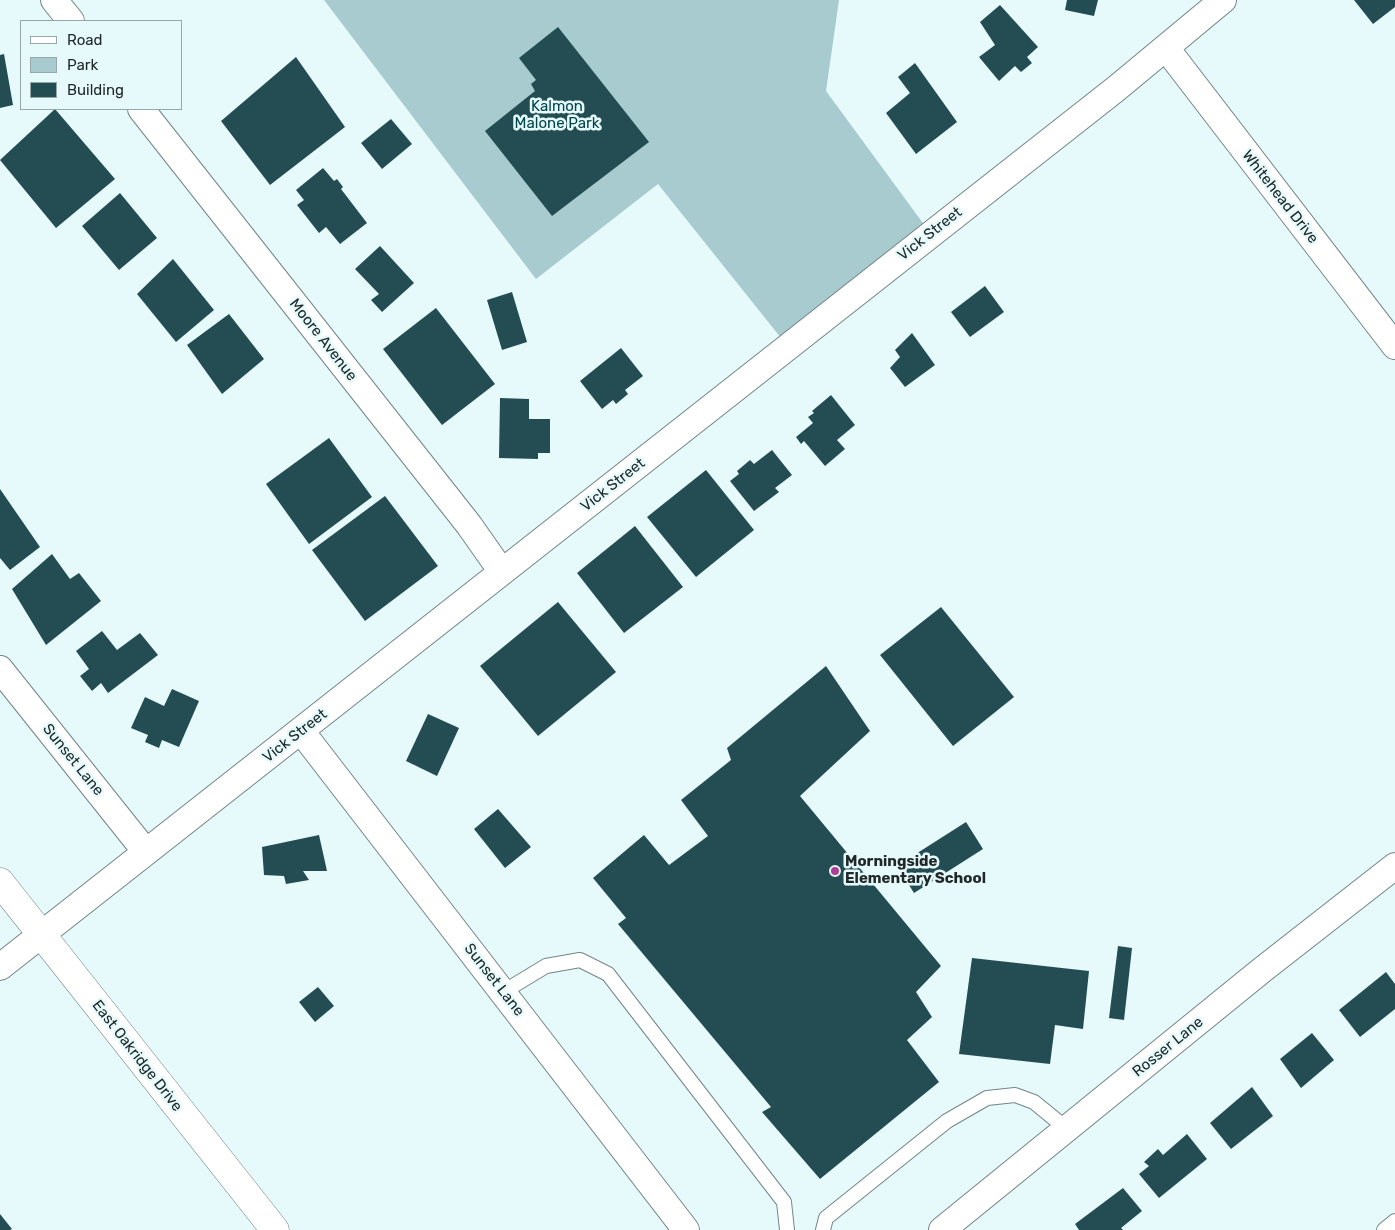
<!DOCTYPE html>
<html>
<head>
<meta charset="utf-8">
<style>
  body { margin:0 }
  #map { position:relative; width:1395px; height:1230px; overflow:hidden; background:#e6fafc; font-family:Rubik,sans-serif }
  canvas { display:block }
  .legend { position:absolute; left:20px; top:20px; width:162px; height:90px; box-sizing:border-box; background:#e6fafc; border:1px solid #97a6a8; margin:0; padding:6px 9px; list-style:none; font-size:15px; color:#212829 }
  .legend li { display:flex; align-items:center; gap:10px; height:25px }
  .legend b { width:25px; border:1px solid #97a6a8 }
</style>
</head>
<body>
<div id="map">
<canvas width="1395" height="1230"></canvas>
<ul class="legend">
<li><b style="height:6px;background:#fff"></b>Road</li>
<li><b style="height:14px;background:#a7cbcf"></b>Park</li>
<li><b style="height:14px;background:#234d52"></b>Building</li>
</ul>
</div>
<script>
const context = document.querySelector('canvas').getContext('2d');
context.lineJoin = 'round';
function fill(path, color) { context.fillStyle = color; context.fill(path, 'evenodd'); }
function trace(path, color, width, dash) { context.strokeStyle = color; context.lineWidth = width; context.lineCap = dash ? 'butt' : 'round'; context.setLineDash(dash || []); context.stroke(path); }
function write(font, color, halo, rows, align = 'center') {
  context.font = font + ' Rubik,sans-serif'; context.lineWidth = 5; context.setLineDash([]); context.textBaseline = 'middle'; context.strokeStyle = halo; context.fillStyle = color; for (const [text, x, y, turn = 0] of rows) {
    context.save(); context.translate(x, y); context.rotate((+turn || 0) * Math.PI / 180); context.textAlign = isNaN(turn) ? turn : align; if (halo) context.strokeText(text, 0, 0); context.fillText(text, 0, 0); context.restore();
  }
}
const green = new Path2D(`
  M324,0H839L826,91L928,230L785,343L658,184L536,279Z`);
const building = new Path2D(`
  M1067,0H1098L1094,16L1065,10Z
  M1354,0H1395V7L1373,24Z
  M1000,5L1038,47L1027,57L1032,63L1021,72L1015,66L999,81L979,57L995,45L980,22Z
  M558,27L649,142L552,216L485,131L535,91L531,84L536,80L519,58Z
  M4,54L13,105L0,108V55Z
  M296,57L345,127L270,185L221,121Z
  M915,63L957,122L916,154L886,113L910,93L898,77Z
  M55,109L115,179L56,228L0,160Z
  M391,119L412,144L382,169L361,143Z
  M323,168L334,181L337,179L343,187L341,189L367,223L340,244L326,227L319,233L297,205L304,200L296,190Z
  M120,193L157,238L119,270L82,226Z
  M380,246L414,283L382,312L371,300L379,294L355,269Z
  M173,259L214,310L176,342L137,294Z
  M985,286L1004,312L970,337L951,312Z
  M512,292L527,342L502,350L487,300Z
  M436,308L495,384L442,425L383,349Z
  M229,314L264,359L222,394L187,345Z
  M912,333L935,365L905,387L890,368L900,357L895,350Z
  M621,348L643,376L625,390L628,394L616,404L613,400L602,409L580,381Z
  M831,395L855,425L837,440L845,449L825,466L804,441L801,444L796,437L813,423L808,417L814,413L812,411Z
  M500,398L529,399V419H550V453H538V459L499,458Z
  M329,438L372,497L309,544L266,484Z
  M772,450L792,475L775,488L779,492L754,511L730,481L739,474L737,471L750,460L754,464Z
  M706,470L754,530L696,577L647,517Z
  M0,489L40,547L10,570L0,558Z
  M385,496L438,566L365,621L312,550Z
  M635,526L683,587L624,633L577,573Z
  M52,554L70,579L79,573L101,601L46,645L12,589Z
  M558,602L616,672L538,736L480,666Z
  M941,607L1014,697L953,746L880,655Z
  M102,631L117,650L140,633L158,655L108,693L101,683L92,691L80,676L89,669L76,651Z
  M826,666L870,731L800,796L941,966L916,992L932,1017L907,1040L939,1082L820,1179L762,1112L771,1107L618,924L626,918L593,878L644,835L669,865L708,836L681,800L731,760L727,748Z
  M172,689L199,701L179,747L162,740L159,748L145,742L148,735L131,728L145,697L164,706Z
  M428,714L459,728L437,776L406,761Z
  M498,809L531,847L505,868L474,829Z
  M966,822L983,849L914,893L897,866Z
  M319,835L327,871H303L309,880L286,884L284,876L264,875L262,847Z
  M1118,946L1132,948L1124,1020L1109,1018Z
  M972,958L1089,971L1083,1029L1055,1025L1050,1064L959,1054Z
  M1386,972L1395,984V1009L1360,1037L1339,1010Z
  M318,987L334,1006L315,1022L299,1002Z
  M1312,1033L1334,1060L1301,1088L1280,1059Z
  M1252,1087L1273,1116L1231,1149L1210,1123Z
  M1187,1134L1207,1159L1159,1198L1139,1174L1149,1166L1144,1162L1158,1149L1163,1155Z
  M1123,1188L1142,1211L1121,1228L1123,1230H1079L1075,1224Z
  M0,1214L12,1229L10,1230H0Z`);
const service = new Path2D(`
  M503,992L546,966L580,960L608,974L784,1202L787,1230
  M823,1230L826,1218L947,1121L987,1098L1015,1095L1034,1102L1067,1129
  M1384,1230L1395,1221`);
const minor = new Path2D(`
  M54,0L71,21
  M1166,48L1395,346
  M141,109L469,525L502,572
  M0,669L146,852
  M301,731L686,1230
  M0,967L1117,88L1223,0
  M942,1230L1262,970L1395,866`);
const primary = new Path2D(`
  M0,882L275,1230`);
const markers = [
  [835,871,5,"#af3d98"]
];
const parkNames = [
  ["Kalmon",557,107],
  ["Malone Park",557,124]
];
const streetNames = [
  ["Whitehead Drive",1280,197,52],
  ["Vick Street",930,234,-38],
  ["Moore Avenue",323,340,52],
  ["Vick Street",613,485,-38],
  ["Vick Street",295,736,-38],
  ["Sunset Lane",73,760,51],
  ["Sunset Lane",494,980,52],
  ["Rosser Lane",1168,1047,-39],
  ["East Oakridge Drive",137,1056,52]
];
const poiNames = [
  ["Morningside",845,862],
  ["Elementary School",845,879]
];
fill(green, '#a7cbcf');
fill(building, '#234d52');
trace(service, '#738587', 16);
trace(minor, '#738587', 28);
trace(primary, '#738587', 29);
trace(service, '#fff', 14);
trace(minor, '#fff', 26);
trace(primary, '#fff', 28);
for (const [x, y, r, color] of markers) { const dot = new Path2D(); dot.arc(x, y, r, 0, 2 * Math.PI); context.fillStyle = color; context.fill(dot); trace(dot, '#e6fafc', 2); }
write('15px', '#00434b', '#e6fafc', parkNames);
write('15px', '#212829', '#e6fafc', streetNames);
write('bold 15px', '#212829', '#e6fafc', poiNames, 'left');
</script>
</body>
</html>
